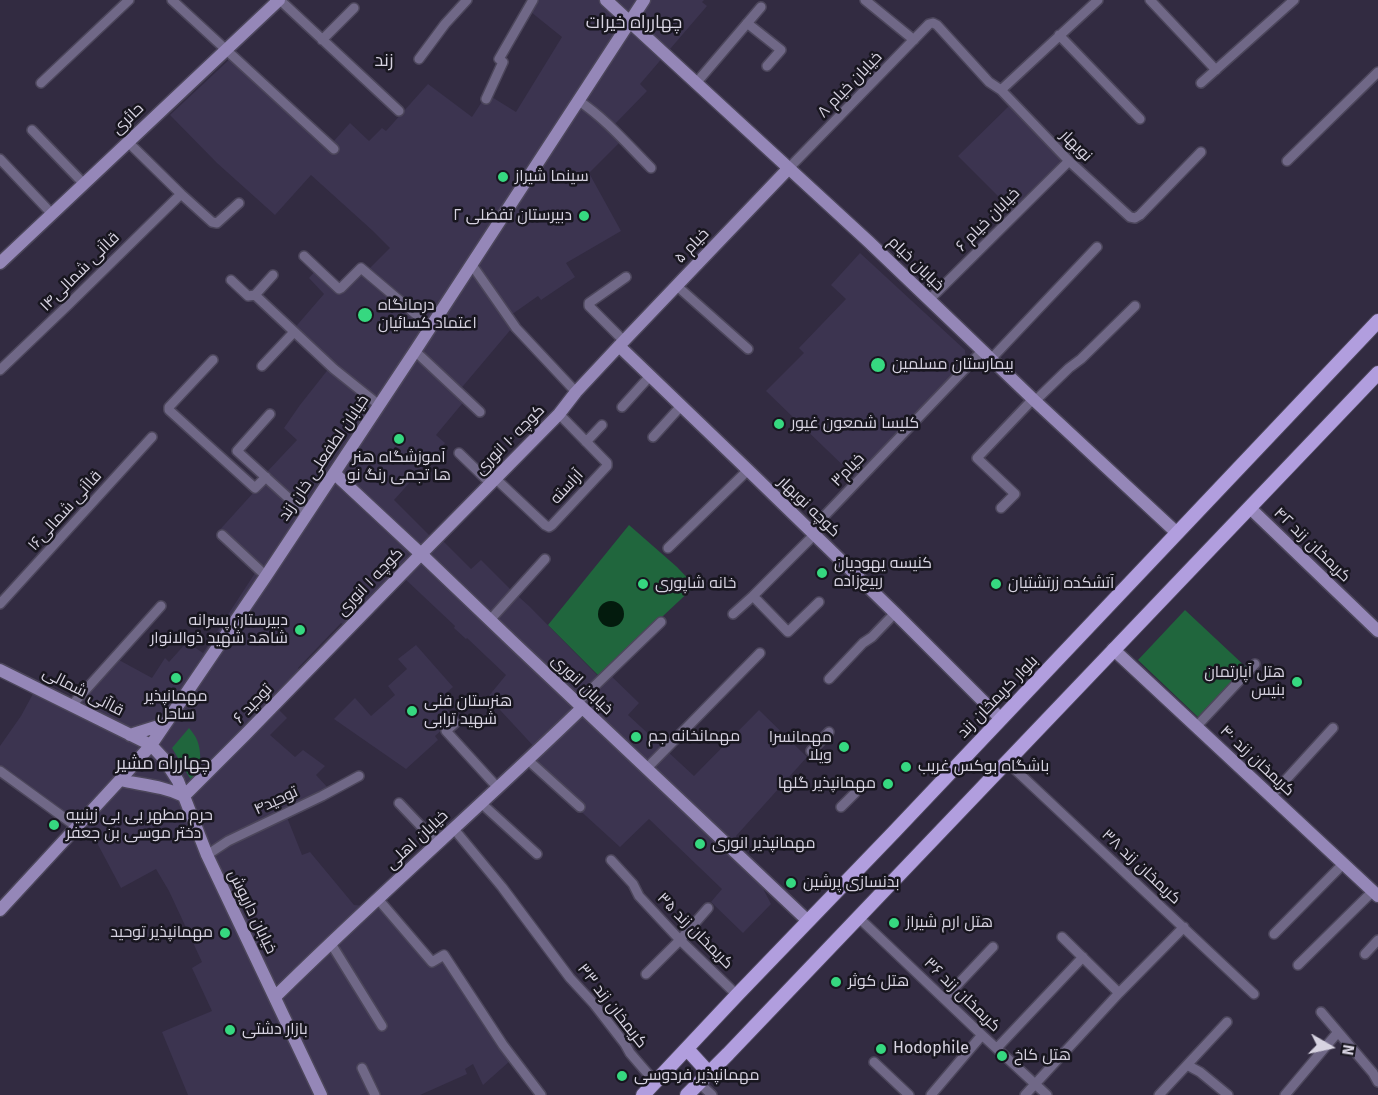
<!DOCTYPE html>
<html>
<head>
<meta charset="utf-8">
<style>
  body { margin:0 }
  #map { position:relative; width:1378px; height:1095px; overflow:hidden; background:#322b41; font-family:"Fira Sans",sans-serif }
  canvas { display:block }
  .north { position:absolute; left:1300px; top:1017px; width:60px; height:60px; -webkit-text-stroke:4px #18161f; paint-order:stroke; rotate:99deg; font-size:16px; font-weight:700; line-height:24px; text-align:center; color:#d7d3e1 }
  .north::after { content:''; display:block; margin:auto; width:21px; height:27px; background:#d7d3e1; clip-path:polygon(50% 0,100% 100%,50% 72%,0 100%) }
</style>
</head>
<body>
<div id="map">
<canvas width="1378" height="1095"></canvas>
<div class="north">N</div>
</div>
<script>
const context = document.querySelector('canvas').getContext('2d');
context.lineJoin = 'round';
function fill(path, color) { context.fillStyle = color; context.fill(path, 'evenodd'); }
function trace(path, color, width, dash) { context.strokeStyle = color; context.lineWidth = width; context.lineCap = dash ? 'butt' : 'round'; context.setLineDash(dash || []); context.stroke(path); }
function write(font, color, halo, rows, align = 'center') {
  context.font = font + ' "Fira Sans",Cairo,sans-serif'; context.lineWidth = 5; context.setLineDash([]); context.textBaseline = 'middle'; context.strokeStyle = halo; context.fillStyle = color; for (const [text, x, y, turn = 0] of rows) {
    context.save(); context.translate(x, y); context.rotate((+turn || 0) * Math.PI / 180); context.textAlign = isNaN(turn) ? turn : align; if (halo) context.strokeText(text, 0, 0); context.fillText(text, 0, 0); context.restore();
  }
}
const built = new Path2D(`
  M531,0H704L702,2L707,6L640,84L647,91L614,125L621,141L589,173L621,231L566,263L575,277L541,300L538,296L511,315L512,328L458,392L466,399L436,435L445,443L394,500L429,535L444,542L471,569L481,560L510,589L529,606L598,676L605,670L639,703L628,715L694,776L759,710L807,757L736,836L771,904L743,933L711,902L722,889L649,819L620,847L528,763L539,752L488,697L506,675L467,638L466,639L454,628L455,626L404,578L347,627L341,623L298,668L305,677L279,710L287,718L270,735L295,757L303,750L325,766L316,775L328,788L286,815L302,855L310,852L354,905L383,907L429,961L443,952L511,1060L483,1085L473,1064L465,1069L467,1074L420,1095H188L162,1032L212,1011L192,968L202,962L169,891L156,869L121,888L95,839L65,815L0,768V746L21,716L34,692L67,709L119,660L152,678L165,658L169,662L187,642L203,653L257,570L216,534L254,492L265,474L297,440L284,428L300,405L330,367L292,331L324,294L309,278L317,269L339,289L361,266L368,270L390,248L373,231L311,175L275,215L217,163L170,115L232,57L330,152L333,142L350,123L369,141L382,128L386,131L428,84L472,117L487,94L516,112L562,37L526,8Z
  M1010,105L1060,159V163L1012,210L958,156Z
  M860,253L965,350L966,362L856,478L766,391L804,353L799,348L846,299L831,285Z
  M416,645L453,687L438,700L455,718L435,736L438,740L406,769L334,719L355,698L371,716L395,695L388,686L407,669L398,659Z`);
const green = new Path2D(`
  M629,525L677,567L695,586L599,676L548,625Z
  M1185,610L1247,668L1199,718L1138,660Z
  M189,728C192,732 195,735 197,740C202,752 202,773 191,780L172,748Z`);
const water = new Path2D(`
  M598 614a13 13 0 1 1 26 0a13 13 0 1 1-26 0Z`);
const street = new Path2D(`
  M172,0L334,149
  M280,0L399,111
  M865,0L914,40
  M1150,0L1216,70
  M747,23L781,50L767,66
  M1059,35L1140,119
  M322,40L354,8
  M419,59L445,24L467,0
  M697,82L761,7
  M41,83L129,0
  M1201,83L1294,0
  M1001,90L1098,0
  M486,99L503,62L499,59L533,0
  M579,101C606,119 628,145 651,168
  M32,130L84,184
  M128,142L181,194L212,222L217,223L239,203
  M0,159L52,214
  M1287,161L1378,72
  M788,169L929,24L933,23L937,25L989,82L1001,90L1069,161L1130,217L1135,218L1140,215L1201,152
  M304,256L339,289L341,288L361,268L431,327
  M472,265L516,328L576,392
  M231,280L248,296L255,295L334,369L379,405
  M677,286L748,349
  M255,295L273,275
  M929,300L1069,161
  M624,341L589,306V303L626,277
  M415,351L480,412
  M991,359L1097,247
  M213,360L169,407V410L255,488L266,477
  M262,366L294,332
  M0,370L68,305L181,194
  M1035,401L1069,368L1081,359L1135,306
  M622,407L650,376
  M270,414L237,451L306,514
  M653,437L681,406
  M586,442L602,425
  M459,453L490,483
  M495,478L545,525L549,527L552,525L607,466V463L559,414
  M1001,508L1015,494L977,458L1033,399
  M810,531L982,351
  M222,535L266,576
  M668,548L748,470
  M753,596L788,632L819,602
  M0,604L152,437
  M733,614L753,596L814,535
  M490,620L545,559
  M829,679L863,643L872,637L895,613
  M577,703L661,622
  M72,705L161,606
  M455,723L446,731L498,788
  M1196,727L1255,664
  M811,751L829,732
  M528,760L580,807
  M1007,762L1254,994
  M646,769L760,653
  M0,771L77,827
  M1271,796L1333,728
  M399,803L438,844
  M481,803L537,854
  M841,807L855,793
  M454,829L502,887L570,978L594,1004L625,1044L630,1053L655,1082
  M207,855L228,841L322,796L359,776
  M611,860L633,884L639,896L680,940L737,995
  M378,899L432,962L444,955L503,1045L541,1095
  M858,917L982,1035L1047,1095
  M1274,934L1344,863
  M1062,937L1119,993
  M330,942L382,1026
  M1365,954L1378,940
  M1298,965L1373,891
  M646,974L680,940L708,908
  M944,999L993,947
  M1321,1012L1373,1073L1378,1082
  M997,1048L1083,957
  M874,1062L909,1095
  M1187,1065L1200,1072L1228,1095
  M362,1068L375,1095
  M699,1083L712,1095
  M931,1095L982,1035
  M1025,1095L1119,993L1184,927
  M1159,1095L1227,1022
  M1285,1095L1338,1032`);
const secondary = new Path2D(`
  M606,0L869,242L1035,401L1177,533
  M0,263L279,0
  M619,346L748,470L895,613L1000,718
  M334,473L421,554L515,644L808,921
  M1250,508L1378,631
  M1113,649L1378,896
  M0,670L151,745L164,759L178,781L207,855L321,1095
  M130,735L165,724
  M120,780C142,785 163,786 184,796L245,735L421,554L559,414L576,392L619,346L788,169
  M0,910L120,780L151,745L266,576L415,351L644,0
  M275,997C375,898 481,806 582,708`);
const primary = new Path2D(`
  M687,1049L708,1072
  M643,1095L737,995L894,832L1378,321
  M687,1095L728,1054L1378,373`);
const markers = [
  [503,177,6,"#36d880"],
  [584,216,6,"#36d880"],
  [365,315,8,"#36d880"],
  [878,365,8,"#36d880"],
  [779,424,6,"#36d880"],
  [399,439,6,"#36d880"],
  [822,573,6,"#36d880"],
  [643,584,6,"#36d880"],
  [996,584,6,"#36d880"],
  [300,630,6,"#36d880"],
  [176,678,6,"#36d880"],
  [1297,682,6,"#36d880"],
  [412,711,6,"#36d880"],
  [636,737,6,"#36d880"],
  [844,747,6,"#36d880"],
  [906,767,6,"#36d880"],
  [888,784,6,"#36d880"],
  [54,825,6,"#36d880"],
  [700,844,6,"#36d880"],
  [791,883,6,"#36d880"],
  [894,923,6,"#36d880"],
  [225,933,6,"#36d880"],
  [836,982,6,"#36d880"],
  [230,1030,6,"#36d880"],
  [881,1049,6,"#36d880"],
  [1002,1056,6,"#36d880"],
  [622,1076,6,"#36d880"]
];
const streetNames = [
  ["خیابان خیام ۸",850,85,-46],
  ["حائری",128,119,-44],
  ["نوبهار",1076,146,45],
  ["خیابان خیام ۶",988,220,-45],
  ["۵ خیام",692,246,-46],
  ["خیابان خیام",916,264,44],
  ["قاآنی شمالی۱۴",80,272,-45],
  ["کوچه ۱۰ انوری",510,440,-45],
  ["خیابان لطفعلی خان زند",324,458,-56],
  ["خیام۳",848,470,-46],
  ["آراسته",567,487,-47],
  ["کوچه نوبهار",809,507,44],
  ["قاآنی شمالی۱۶",65,511,-48],
  ["کریمخان زند ۴۲",1312,545,44],
  ["کوچه ۱ انوری",370,582,-46],
  ["خیابان انوری",582,685,44],
  ["قاآنی شمالی",83,692,27],
  ["بلوار کریمخان زند",998,697,-46],
  ["۶ توحید",253,704,-46],
  ["کریمخان زند ۴۰",1257,761,43],
  ["توحید۴",276,801,-25],
  ["خیابان اهلی",417,840,-43],
  ["کریمخان زند ۳۸",1141,867,43],
  ["خیابان داریوش",252,912,64],
  ["کریمخان زند ۳۵",695,931,45],
  ["کریمخان زند ۳۶",962,995,44],
  ["کریمخان زند ۳۳",612,1006,52]
];
const poiNames = [
  ["سینما شیراز",515,177],
  ["دبیرستان تفضلی ۲",572,216,"right"],
  ["درمانگاه",378,306],
  ["اعتماد کسائیان",378,324],
  ["بیمارستان مسلمین",892,365],
  ["کلیسا شمعون غیور",791,424],
  ["آموزشگاه هنر",399,458,"center"],
  ["ها تجمی رنگ نو",399,476,"center"],
  ["کنیسه یهودیان",834,564],
  ["ربیع‌زاده",834,582],
  ["خانه شاپوری",655,584],
  ["آتشکده زرتشتیان",1008,584],
  ["دبیرستان پسرانه",288,621,"right"],
  ["شاهد شهید ذوالانوار",288,639,"right"],
  ["هتل آپارتمان",1285,673,"right"],
  ["بنیس",1285,691,"right"],
  ["مهمانپذیر",176,697,"center"],
  ["ساحل",176,715,"center"],
  ["هنرستان فنی",424,702],
  ["شهید ترابی",424,720],
  ["مهمانخانه جم",648,737],
  ["مهمانسرا",832,738,"right"],
  ["ویلا",832,756,"right"],
  ["باشگاه بوکس غریب",918,767],
  ["مهمانپذیر گلها",876,784,"right"],
  ["حرم مطهر بی بی زینبیه",66,816],
  ["دختر موسی بن جعفر",66,834],
  ["مهمانپذیر انوری",712,844],
  ["بدنسازی پرشین",803,883],
  ["هتل ارم شیراز",906,923],
  ["مهمانپذیر توحید",213,933,"right"],
  ["هتل کوثر",848,982],
  ["بازار دشتی",242,1030],
  ["Hodophile",893,1049],
  ["هتل کاخ",1014,1056],
  ["مهمانپذیر فردوسی",634,1076]
];
const neighbourhoodNames = [
  ["چهارراه خیرات",634,23],
  ["زند",384,61],
  ["چهارراه مشیر",163,764]
];
fill(built, '#3c3450');
fill(green, '#20663d');
fill(water, '#031b0d');
trace(street, '#4c465b', 12);
trace(secondary, '#4c465b', 15);
trace(primary, '#4c465b', 16);
trace(street, '#706887', 9);
trace(secondary, '#9587b8', 12);
trace(primary, '#b19ede', 14);
for (const [x, y, r, color] of markers) { const dot = new Path2D(); dot.arc(x, y, r, 0, 2 * Math.PI); context.fillStyle = color; context.fill(dot); trace(dot, '#18161f', 2); }
write('16px', '#d7d3e1', '#18161f', streetNames);
write('16px', '#d7d3e1', '#18161f', poiNames, 'left');
write('18px', '#d7d3e1', '#18161f', neighbourhoodNames);
</script>
</body>
</html>
